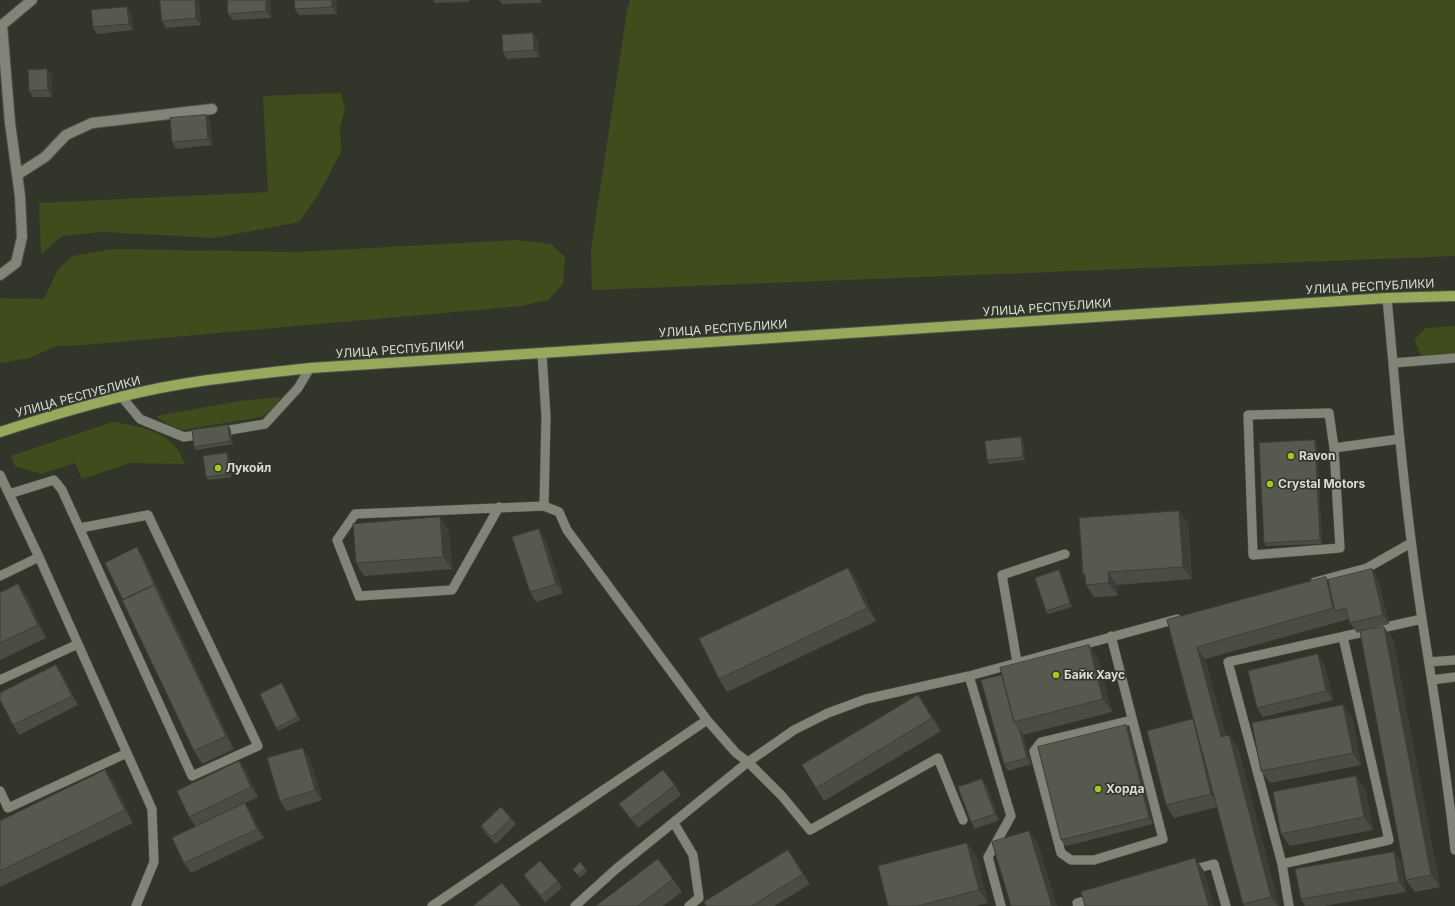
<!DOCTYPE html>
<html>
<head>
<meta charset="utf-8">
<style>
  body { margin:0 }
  canvas { display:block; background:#31352a }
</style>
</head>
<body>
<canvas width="1455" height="906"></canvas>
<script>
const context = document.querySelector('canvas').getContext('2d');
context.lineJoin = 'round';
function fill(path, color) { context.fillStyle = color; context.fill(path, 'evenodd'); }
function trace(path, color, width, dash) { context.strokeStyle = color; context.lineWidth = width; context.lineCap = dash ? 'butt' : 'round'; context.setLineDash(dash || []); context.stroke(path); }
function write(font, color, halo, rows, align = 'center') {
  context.font = font + ' Inter,sans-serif'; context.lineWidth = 3; context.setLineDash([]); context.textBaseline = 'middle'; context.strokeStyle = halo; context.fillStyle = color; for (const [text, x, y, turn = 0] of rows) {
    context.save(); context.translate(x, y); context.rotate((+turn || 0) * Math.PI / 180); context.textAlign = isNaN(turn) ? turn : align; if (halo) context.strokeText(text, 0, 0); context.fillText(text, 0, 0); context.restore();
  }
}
const green = new Path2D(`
  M630,0H1455V256L592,290L591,249L627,11Z
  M341,93L345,109L340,127L341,152L318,195L299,222L214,238L103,232L62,236L41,254L39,203L268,192L263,96Z
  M516,240L551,244L565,257L563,284L548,300L521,306L84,345L57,346L29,358L0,363V298L44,299L58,269L73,256L113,249L298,252Z
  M1455,326V357L1423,359L1414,340L1426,328Z
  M281,397L275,406L262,417L182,430L167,424L156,416L239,401Z
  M113,422C134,425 158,429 174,445C179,450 182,458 185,464L130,463L82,479L75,463L42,474L15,466L11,456Z`);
const lane = new Path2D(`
  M1387,298L1393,363L1455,358
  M1393,363C1400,449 1409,534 1422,619C1434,696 1447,773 1455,850
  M121,396L140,419L184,437L204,434
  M1329,413L1334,448L1340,548L1253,555L1248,415Z
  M218,432L265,424L298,388L310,368
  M1334,448L1399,439
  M0,475L39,557L152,809L154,862L136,906
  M9,494L54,480L62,490L192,776L258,746L148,515L80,528
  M499,507L452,590L359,596L337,540L355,514L544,506
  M0,576L39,557
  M1315,582L1367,568L1411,543
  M1111,636L1163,839L1094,860H1071L1061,853L1034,751L1041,742L1132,720
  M1343,637L1389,840L1282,864L1228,662L1422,619
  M1017,662L1002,575L1065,554
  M1429,662L1455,660
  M969,676L1011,816L988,857L1001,906
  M0,680L78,644
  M1432,680L1455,677
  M707,720L736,753L748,762L782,796L810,830L938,758L963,820
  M0,791L8,808L127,753
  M674,823L693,855L699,898L689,906
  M1282,864L1289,906
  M1191,870L1214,864L1226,906
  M432,906L707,720L567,530L559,512L544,506L546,417L542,354
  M575,906L616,869L748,762L794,730L828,713L866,699L969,676L1177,619
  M1078,906L1077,903L1094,898`);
const street = new Path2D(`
  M17,175L45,157L66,135L92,123L212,109
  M0,275L16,263L22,237L20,196L10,123L2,25L32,0`);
const primary = new Path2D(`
  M0,432C40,419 80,407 120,397C182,381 247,375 310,368L1387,298L1455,296`);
const wall = new Path2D(`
  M160,0H197L199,2L201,25L166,28L162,21Z
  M270,0L271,18L233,20L228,14Z
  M295,0H336L337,14L299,15L295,9Z
  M433,0H469V2L435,3Z
  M499,0H541V3L502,4Z
  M127,7L131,13L133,30L97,34L93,27Z
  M538,39L539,57L507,59L503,52Z
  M52,75V97H33L29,91Z
  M206,115L210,121L212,145L176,149L172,142Z
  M230,428L233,444L196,450L194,447Z
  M1021,437L1023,440L1025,460L989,464L987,460Z
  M1317,444L1322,544L1266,546L1264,543Z
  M227,453L229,456L232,477L208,480L206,477Z
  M1179,511L1188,523L1192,579L1117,585L1118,596L1094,597L1086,585L1085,578L1083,574Z
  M449,530L452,569L364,576L356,563Z
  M545,539L563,593L536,602L530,592Z
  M143,557L234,749L202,764L194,751Z
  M848,568L857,580L876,621L727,692L719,679Z
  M1061,573L1072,607L1048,614L1046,611Z
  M1378,579L1389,624L1367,630L1393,639L1440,887L1415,892L1406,880L1360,632L1357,633L1350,623L1349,619L1205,659L1226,736L1238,747L1279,906H1245L1243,904L1217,807L1174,818L1166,805L1193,719L1194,721L1167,620L1328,580Z
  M0,593L27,597L46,638L0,660Z
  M1098,658L1112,712L1023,735L1031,764L1008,771L1004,764L1002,675Z
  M1324,664L1333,700L1263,717L1257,708Z
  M56,665L63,675L78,705L19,735L13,725Z
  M284,687L300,720L278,731L276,728Z
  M918,695L927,708L941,731L824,801L816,788Z
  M1343,705L1352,717L1361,765L1270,783L1261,771Z
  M1126,725L1130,731L1153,824L1066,846L1061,840Z
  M309,757L322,800L287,811L280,801Z
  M239,761L246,771L258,797L232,809L251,813L264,838L191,873L184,863L196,827L189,817Z
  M105,770L114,783L133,823L0,887V821Z
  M675,785L681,795L638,828L619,804Z
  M987,785L999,820L975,829L971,822Z
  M1365,788L1373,830L1290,846L1281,834Z
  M511,818L516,824L496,844L485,833L481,826Z
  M1394,852L1401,862L1406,892L1324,906H1305L1301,899Z
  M976,855L988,903L975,906H888Z
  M795,860L810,884L774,906H706Z
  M585,868L587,871L580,878L573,870Z
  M524,875L558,881L562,888L545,902L528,882Z
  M673,879L682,892L663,906H596Z`);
const shadedWall = new Path2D(`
  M195,0H197L199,2L201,25L196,18Z
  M266,0H270L271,18L266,11Z
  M332,0H336L337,14L332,7Z
  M127,7L131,13L133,30L129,24Z
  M533,33L538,39L539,57L534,50Z
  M47,69L52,75V97L48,90Z
  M206,115L210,121L212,145L208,139Z
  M228,425L230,428L233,444L230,441Z
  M1021,437L1023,440L1025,460L1023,457Z
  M1315,440L1317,444L1322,544L1320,540Z
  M227,453L229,456L232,477L229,474Z
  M1179,511L1188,523L1192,579L1183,567Z
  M440,517L449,530L452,569L443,557Z
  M539,529L545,539L563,593L556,584Z
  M137,547L143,557L234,749L226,736Z
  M848,568L857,580L876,621L867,608Z
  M1372,569L1378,579L1389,624L1383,615Z
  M1059,570L1061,573L1072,607L1070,603Z
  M1108,572L1117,585L1118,596L1109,583Z
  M1326,577L1334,590L1335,611L1333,608Z
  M18,584L27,597L46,638L38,625Z
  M1384,627L1393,639L1440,887L1431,875Z
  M1089,645L1098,658L1112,712L1103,699Z
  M1197,647L1205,659L1230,750L1221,737Z
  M1318,654L1324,664L1333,700L1326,691Z
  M56,665L63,675L78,705L72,696Z
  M282,683L284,687L300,720L298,717Z
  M918,695L927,708L941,731L932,718Z
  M1343,705L1352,717L1361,765L1353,753Z
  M1193,719L1201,732L1220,806L1211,794Z
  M1126,725L1130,731L1153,824L1149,818Z
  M1019,728L1023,735L1031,764L1027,758Z
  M1229,735L1238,747L1279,906H1277L1271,897Z
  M303,748L309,757L322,800L315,790Z
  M239,761L246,771L258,797L251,787Z
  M105,770L114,783L133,823L125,810Z
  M1356,776L1365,788L1373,830L1364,817Z
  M982,779L987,785L999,820L995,814Z
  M245,803L251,813L264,838L257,829Z
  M1029,831L1038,843L1057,906H1052Z
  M967,843L976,855L988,903L979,890Z
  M788,850L795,860L810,884L803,874Z
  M1394,852L1401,862L1406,892L1399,882Z
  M1195,858L1204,871L1214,906H1209Z`);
const building = new Path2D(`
  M160,0H195L196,18L162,21Z
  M228,0H266V11L228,14Z
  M295,0H332V7L295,9Z
  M127,7L129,24L93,27L91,10Z
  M533,33L534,50L503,52L502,35Z
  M47,69L48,90L29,91L28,70Z
  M206,115L208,139L172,142L170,118Z
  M228,425L230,441L194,447L192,430Z
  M1021,437L1023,457L987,460L985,441Z
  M1315,440L1320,540L1264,543L1259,443Z
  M227,453L229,474L206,477L203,456Z
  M1179,511L1183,567L1108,572L1109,583L1086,585L1085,574H1083L1079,518Z
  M440,517L443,557L356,563L353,524Z
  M539,529L556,584L530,592L512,537Z
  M137,547L156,588L154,585L123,600L105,563Z
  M848,568L867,608L719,679L699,639Z
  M1372,569L1383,615L1350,623L1346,608L1335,611L1328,580Z
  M1059,570L1070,603L1046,611L1035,578Z
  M1326,577L1333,608L1197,647L1221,737L1229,735L1271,897L1243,904L1167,620Z
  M18,584L38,625L0,643V593Z
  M154,585L226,736L194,751L122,600Z
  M1384,627L1431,875L1406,880L1360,631Z
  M1089,645L1103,699L1014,722L1000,668Z
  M1318,654L1326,691L1257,708L1248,671Z
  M56,665L72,696L13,725L0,700V693Z
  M1002,675L1014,722L1019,728L1027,758L1004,764L981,680Z
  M282,683L298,717L276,728L260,694Z
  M918,695L932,718L816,788L802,765Z
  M1343,705L1353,753L1261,771L1252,723Z
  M1193,719L1211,794L1166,805L1147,731Z
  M1126,725L1149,818L1061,840L1038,747Z
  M303,748L315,790L280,801L267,758Z
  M239,761L251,787L189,817L177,791Z
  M105,770L125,810L0,871V821Z
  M663,770L675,785L631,819L619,804Z
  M1356,776L1364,817L1281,834L1273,792Z
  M982,779L995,814L971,822L958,787Z
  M245,803L257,829L184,863L172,838Z
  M501,807L511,818L492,837L481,826Z
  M1029,831L1052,906H1011L992,842Z
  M967,843L979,890L918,906H888L878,866Z
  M788,850L803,874L752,906H706L704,902Z
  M1394,852L1399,882L1301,899L1295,869Z
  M1195,858L1209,906H1085L1081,892Z
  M658,859L673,879L638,906H596Z
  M540,861L558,881L541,896L524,875Z
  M580,862L585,868L578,875L573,870Z
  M502,883L521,906H473Z`);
const markers = [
  [1291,456,4,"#a7c71e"],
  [218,468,4,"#a7c71e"],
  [1270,484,4,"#a7c71e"],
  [1056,675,4,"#a7c71e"],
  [1098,789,4,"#a7c71e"]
];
const streetNames = [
  ["УЛИЦА РЕСПУБЛИКИ",1370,287,-3],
  ["УЛИЦА РЕСПУБЛИКИ",1047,308,-4],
  ["УЛИЦА РЕСПУБЛИКИ",723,329,-4],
  ["УЛИЦА РЕСПУБЛИКИ",400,350,-4],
  ["УЛИЦА РЕСПУБЛИКИ",78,397,-15]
];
const poiNames = [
  ["Ravon",1299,456],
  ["Лукойл",226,468],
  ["Crystal Motors",1278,484],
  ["Байк Хаус",1064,675],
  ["Хорда",1106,789]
];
fill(green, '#404c1b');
trace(lane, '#4f5249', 10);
trace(street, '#4f5249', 12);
trace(primary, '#4f5249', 12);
trace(lane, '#818578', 9);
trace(street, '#818578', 10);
trace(primary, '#97aa5c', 10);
fill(wall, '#4a4d43');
fill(shadedWall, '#3c3f37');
fill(building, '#565a4e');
trace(building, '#3c3f37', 1);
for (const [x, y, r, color] of markers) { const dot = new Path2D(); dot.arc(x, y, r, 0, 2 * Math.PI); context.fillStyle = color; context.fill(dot); trace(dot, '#31352a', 1.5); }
write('12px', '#daddd6', '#31352a', streetNames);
write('bold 12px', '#daddd6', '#31352a', poiNames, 'left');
</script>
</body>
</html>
